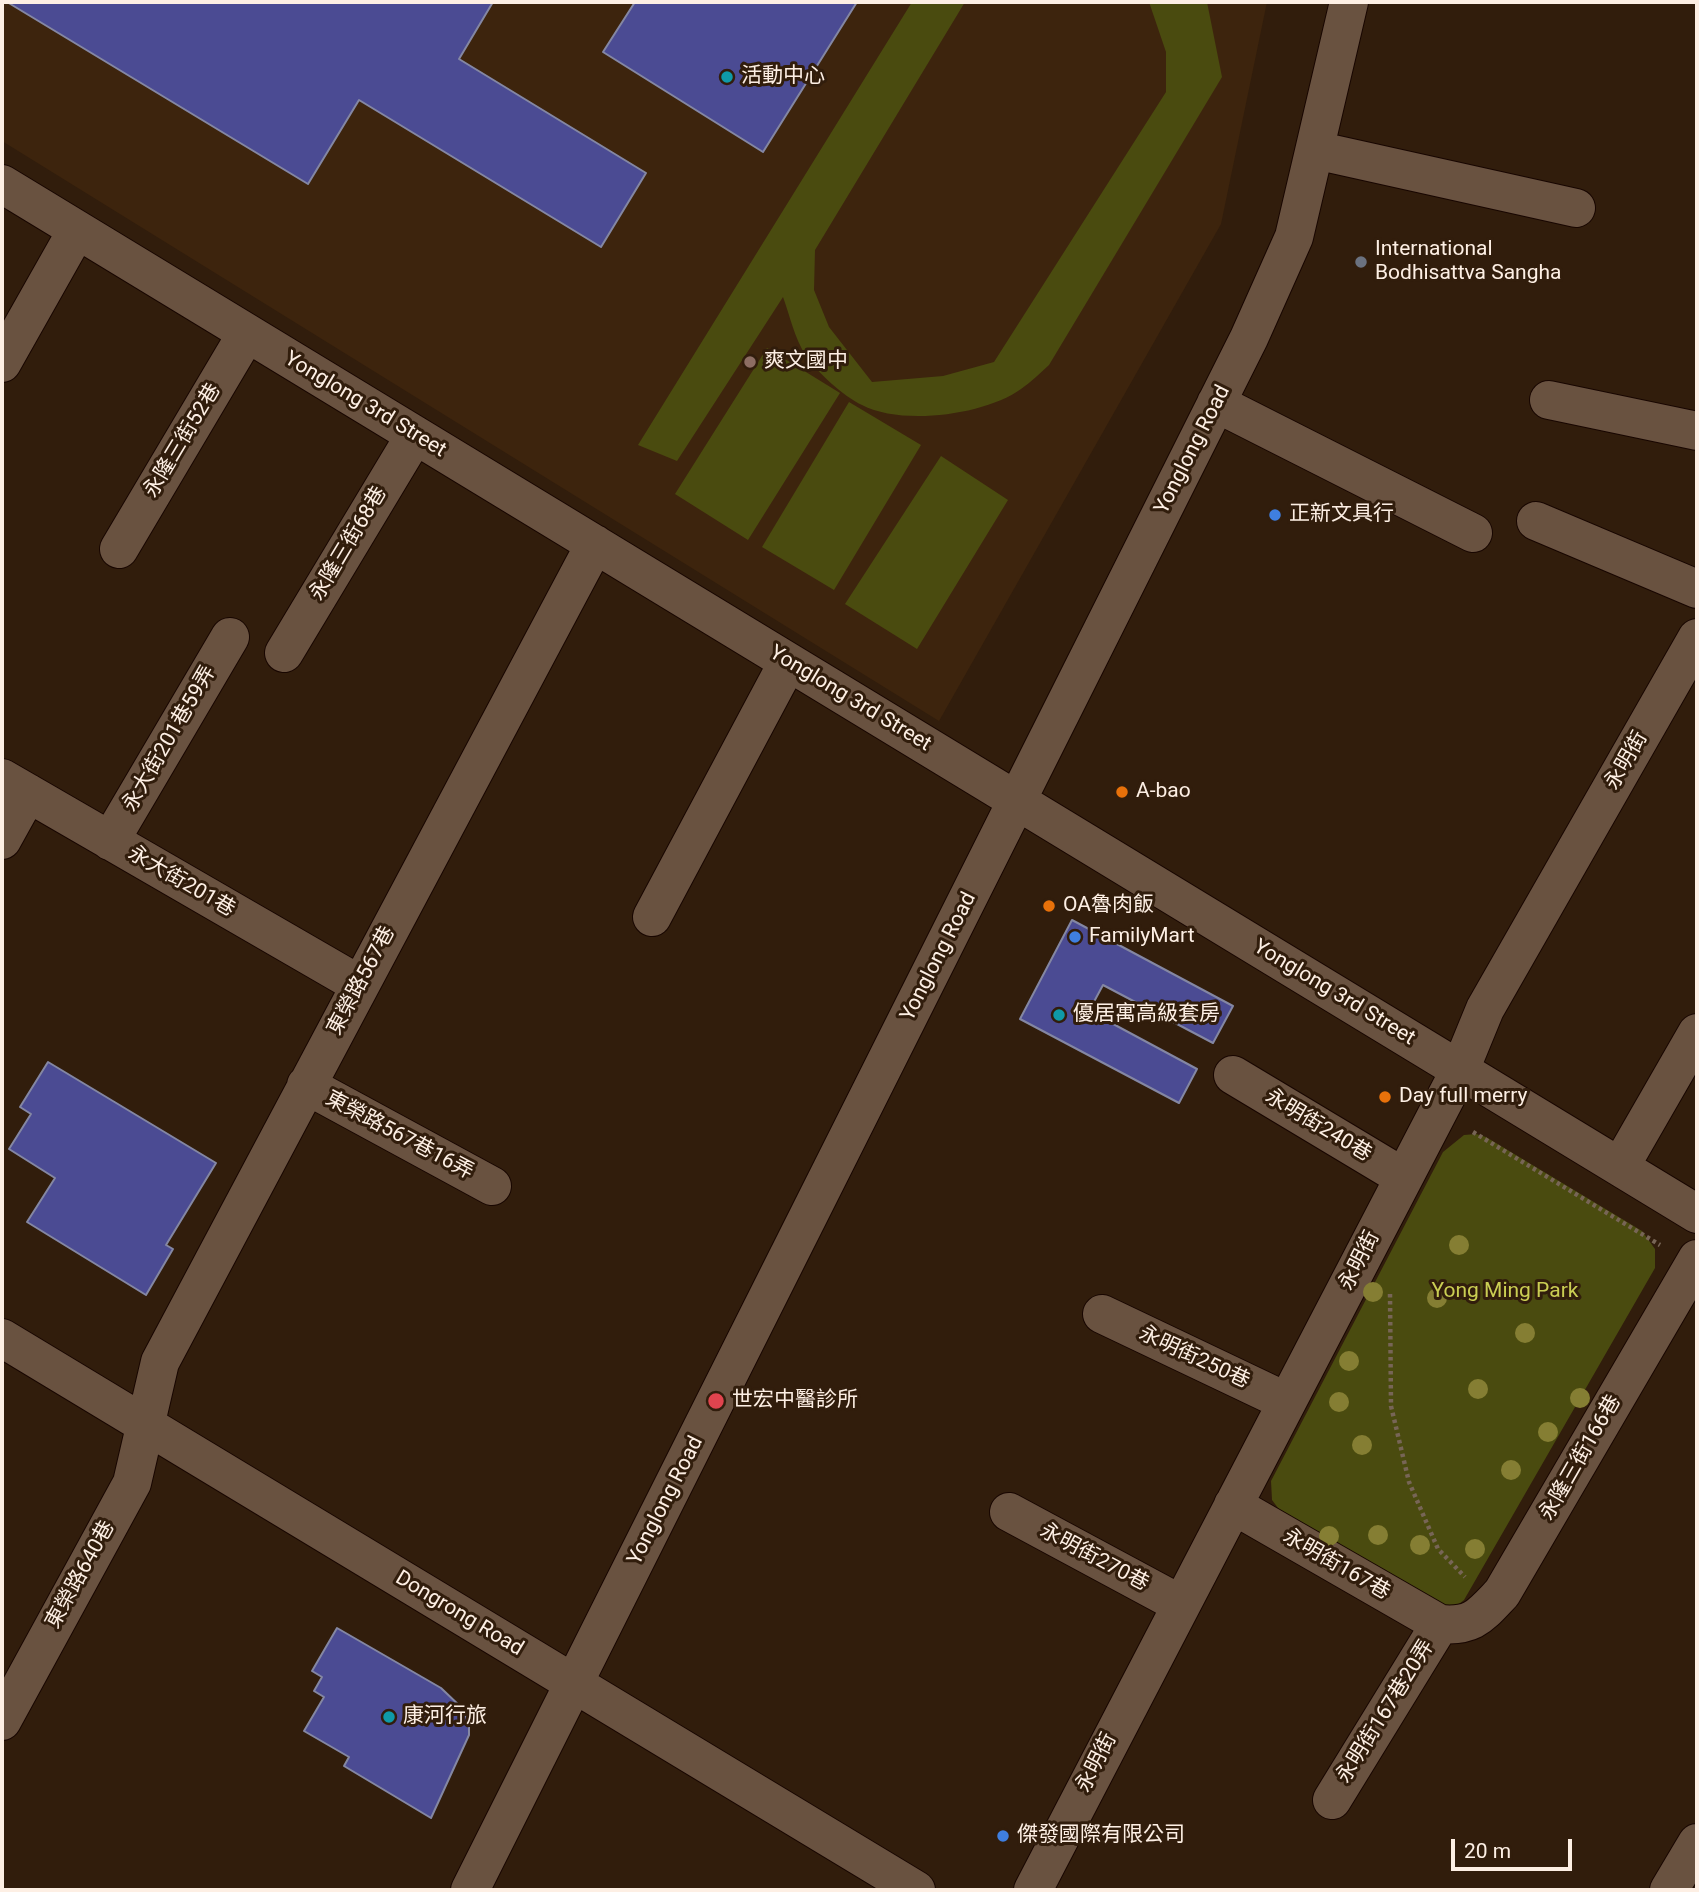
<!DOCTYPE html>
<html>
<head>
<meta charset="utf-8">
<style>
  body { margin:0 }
  #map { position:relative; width:1699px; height:1892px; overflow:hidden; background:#311d0c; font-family:Roboto,sans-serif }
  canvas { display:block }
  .frame { position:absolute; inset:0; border:4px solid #fdefe4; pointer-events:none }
  .scale { position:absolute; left:1451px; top:1839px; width:121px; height:32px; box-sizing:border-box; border:4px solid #fdefe4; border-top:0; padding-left:9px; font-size:21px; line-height:24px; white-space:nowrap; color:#fdefe4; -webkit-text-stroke:5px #311d0c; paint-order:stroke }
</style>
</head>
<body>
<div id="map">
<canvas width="1699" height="1892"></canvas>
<div class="frame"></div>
<div class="scale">20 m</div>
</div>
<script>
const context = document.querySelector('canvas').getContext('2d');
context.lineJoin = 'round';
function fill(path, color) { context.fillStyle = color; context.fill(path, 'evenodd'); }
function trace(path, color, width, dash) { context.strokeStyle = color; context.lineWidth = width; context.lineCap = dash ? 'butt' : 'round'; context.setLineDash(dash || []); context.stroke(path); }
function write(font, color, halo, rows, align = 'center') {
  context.font = font + ' Roboto,"Noto Sans TC",sans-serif'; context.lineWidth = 6; context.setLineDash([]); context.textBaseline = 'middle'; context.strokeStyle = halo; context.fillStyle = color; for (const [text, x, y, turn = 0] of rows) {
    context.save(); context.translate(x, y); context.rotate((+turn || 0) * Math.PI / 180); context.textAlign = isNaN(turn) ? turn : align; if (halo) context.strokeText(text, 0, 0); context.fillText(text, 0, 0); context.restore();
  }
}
const built = new Path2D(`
  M2,2H1267L1221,224L939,721L2,141Z`);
const green = new Path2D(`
  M912,2H965L815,250L814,290L829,327L872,382L943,376L994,362L1166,92V52L1149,2H1207L1222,77L1049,365C1040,373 1031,382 1021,389C985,415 902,426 862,405C843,396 818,373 806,356C794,337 790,316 783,297L677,461L638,445Z
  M767,348L840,393L748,540L675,494Z
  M849,402L921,445L834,590L762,547Z
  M941,456L1008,500L917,649L845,604Z
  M1476,1134L1486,1137L1642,1231L1655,1249V1268L1464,1600L1455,1607H1440L1284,1516L1272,1500L1271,1481L1443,1152L1464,1135Z`);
const building = new Path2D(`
  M7,2H493L459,59L646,173L601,247L359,100L308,184Z
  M635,2H857L763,152L603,52Z
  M1072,920L1233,1006L1213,1043L1103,985L1089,1011L1197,1069L1179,1103L1020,1019Z
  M48,1062L216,1163L166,1245L173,1249L146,1295L27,1222L55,1178L9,1149L31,1114L20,1107Z
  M337,1628L441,1688L463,1709L469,1724V1735L431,1818L344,1766L349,1757L304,1731L324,1697L314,1691L322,1677L312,1671Z`);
const path = new Path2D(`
  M1473,1132L1660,1245
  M1390,1294L1391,1406L1409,1482L1438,1549L1465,1577`);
const minor = new Path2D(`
  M1315,150L1576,208
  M2,184L1697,1214
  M2,363L77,230
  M1549,400L1697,431
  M1216,403L1473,533
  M1536,521L1697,589
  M119,549L247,333
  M284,653L415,435
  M2,778L360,985
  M2,840L28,793
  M110,841L230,637
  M652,917L788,662
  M1233,1075L1403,1177
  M306,1085L492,1186
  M1620,1167L1697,1033
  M1102,1314L1287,1402
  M2,1338L916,1890
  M1233,1505L1440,1624C1473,1627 1480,1616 1502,1593L1697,1259
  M1009,1512L1180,1604
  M2,1721L132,1483L160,1362L595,544
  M1332,1800L1440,1624
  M470,1890L1249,338L1294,237L1349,2
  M1033,1890L1460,1070L1485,1009L1697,638
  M1669,1890L1697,1843`);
const trees = [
  [1459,1245],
  [1373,1292],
  [1437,1298],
  [1525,1333],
  [1349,1361],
  [1478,1389],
  [1580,1398],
  [1339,1402],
  [1548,1432],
  [1362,1445],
  [1511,1470],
  [1378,1535],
  [1329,1536],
  [1420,1545],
  [1475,1549]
];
const markers = [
  [727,77,7,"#0f9aa8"],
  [1361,262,7,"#6b7280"],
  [750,362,7,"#8d6e63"],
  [1275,515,7,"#3f7fe0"],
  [1122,792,7,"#e8710a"],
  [1049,906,7,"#e8710a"],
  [1075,937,7,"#3f7fe0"],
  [1059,1015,7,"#0f9aa8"],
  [1385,1097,7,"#e8710a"],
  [716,1401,9,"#e0444e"],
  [389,1717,7,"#0f9aa8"],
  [1003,1836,7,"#3f7fe0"]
];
const poiNames = [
  ["活動中心",741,77],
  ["International",1375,250],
  ["Bodhisattva Sangha",1375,274],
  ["爽文國中",764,362],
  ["正新文具行",1289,515],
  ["A-bao",1136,792],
  ["OA魯肉飯",1063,906],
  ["FamilyMart",1089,937],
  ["優居寓高級套房",1073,1015],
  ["Day full merry",1399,1097],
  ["世宏中醫診所",732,1401],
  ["康河行旅",403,1717],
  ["傑發國際有限公司",1017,1836]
];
const streetNames = [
  ["Yonglong 3rd Street",365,405,31],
  ["永隆三街52巷",183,441,-59],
  ["Yonglong Road",1193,450,-63],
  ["永隆三街68巷",349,544,-59],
  ["Yonglong 3rd Street",850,699,31],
  ["永大街201巷59弄",170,739,-60],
  ["永明街",1627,761,-60],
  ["永大街201巷",181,882,30],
  ["Yonglong Road",939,957,-63],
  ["東榮路567巷",362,981,-62],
  ["Yonglong 3rd Street",1334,993,31],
  ["永明街240巷",1318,1126,31],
  ["東榮路567巷16弄",399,1136,28],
  ["永明街",1360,1261,-63],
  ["永明街250巷",1194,1358,25],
  ["永隆三街166巷",1581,1458,-60],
  ["Yonglong Road",666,1501,-63],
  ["永明街270巷",1094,1558,28],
  ["永明街167巷",1336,1565,30],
  ["東榮路640巷",81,1575,-61],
  ["Dongrong Road",459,1614,31],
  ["永明街167巷20弄",1386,1712,-58],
  ["永明街",1097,1763,-63]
];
const parkNames = [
  ["Yong Ming Park",1505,1292]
];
fill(built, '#3d240d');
fill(green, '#4a4b0f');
fill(building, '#4b4b93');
trace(building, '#8487a3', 2);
trace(minor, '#180600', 40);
trace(path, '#776556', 4.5, [3.5, 3.5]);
trace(minor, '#695240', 38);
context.fillStyle = '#857e33';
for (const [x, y] of trees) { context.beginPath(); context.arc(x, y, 10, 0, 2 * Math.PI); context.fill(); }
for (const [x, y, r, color] of markers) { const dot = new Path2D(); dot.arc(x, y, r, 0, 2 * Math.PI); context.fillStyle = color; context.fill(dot); trace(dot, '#311d0c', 2.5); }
write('21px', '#fdefe4', '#311d0c', poiNames, 'left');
write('21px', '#fdefe4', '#311d0c', streetNames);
write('21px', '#cace53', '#311d0c', parkNames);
</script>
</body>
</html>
